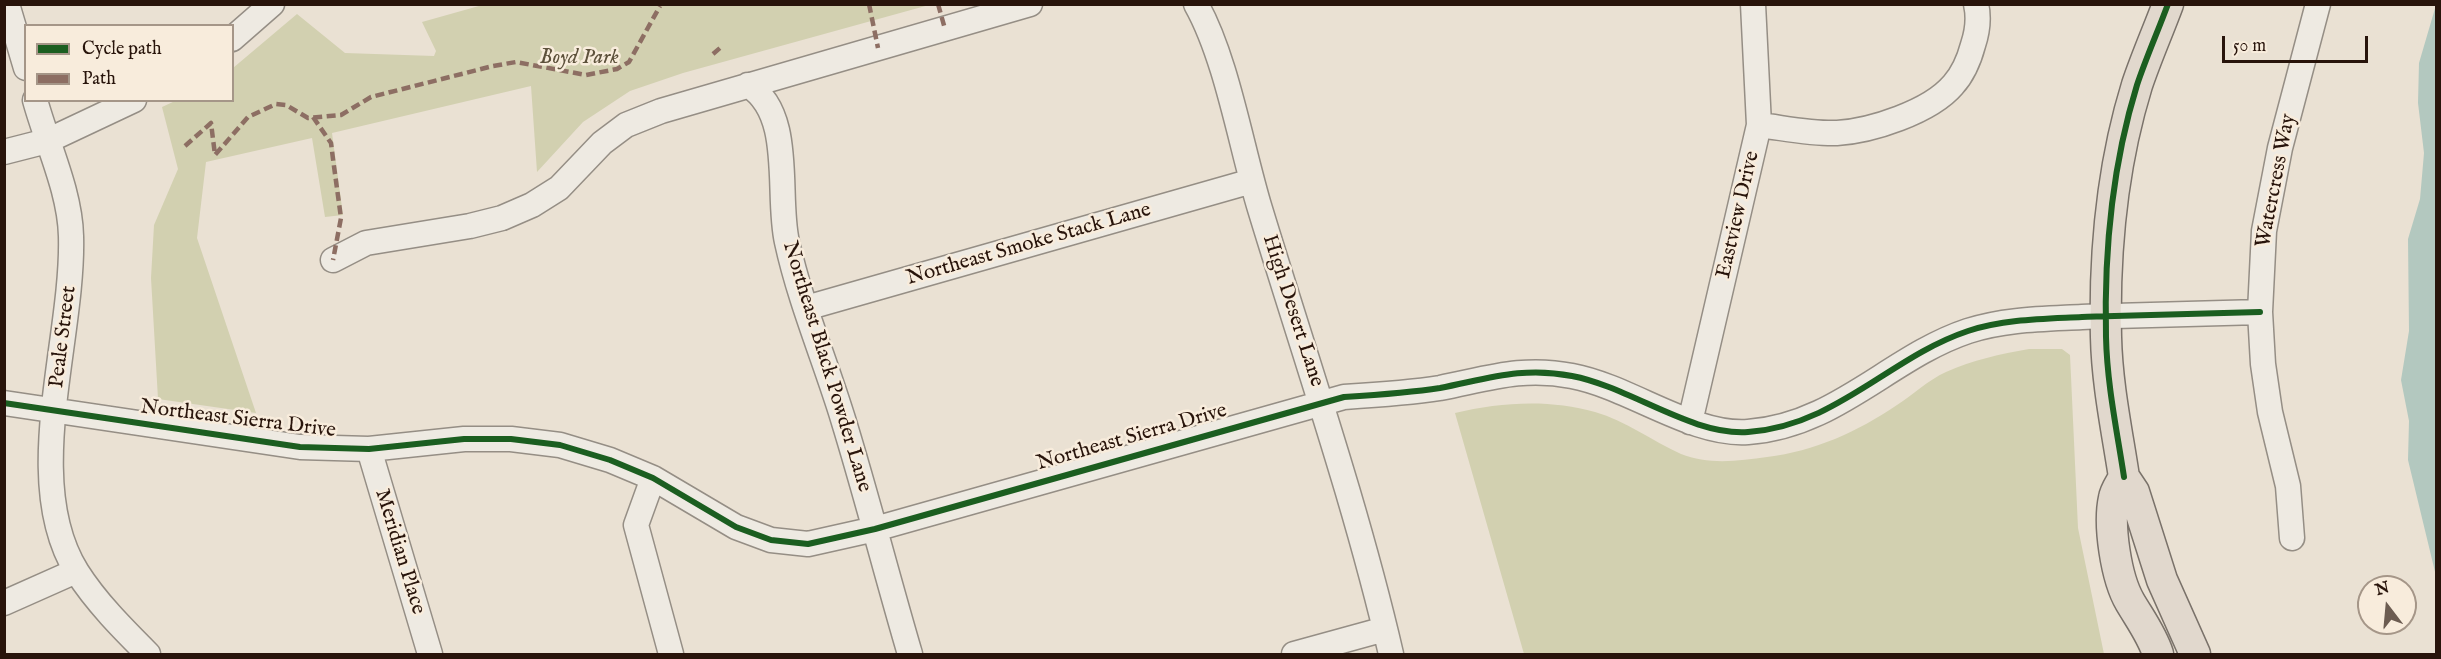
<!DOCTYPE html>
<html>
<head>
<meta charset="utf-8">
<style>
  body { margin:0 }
  #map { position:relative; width:2441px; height:659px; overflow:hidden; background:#eae1d3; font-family:"IM FELL English",serif }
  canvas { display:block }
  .frame { position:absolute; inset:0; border:6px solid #28140b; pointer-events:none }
  .legend { position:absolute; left:24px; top:24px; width:210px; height:78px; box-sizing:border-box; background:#f8ecdc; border:2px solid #a59688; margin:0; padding:8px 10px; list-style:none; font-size:18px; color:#28140b }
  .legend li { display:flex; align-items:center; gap:12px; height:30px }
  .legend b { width:30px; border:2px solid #a59688 }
  .north { position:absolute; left:2357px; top:575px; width:60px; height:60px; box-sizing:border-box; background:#f8ecdc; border:2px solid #a59688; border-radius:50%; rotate:344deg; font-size:16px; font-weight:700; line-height:24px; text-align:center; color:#28140b }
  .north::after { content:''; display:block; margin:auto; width:21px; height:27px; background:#6c5c51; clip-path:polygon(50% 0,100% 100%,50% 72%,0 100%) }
  .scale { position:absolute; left:2222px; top:36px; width:146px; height:27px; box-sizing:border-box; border:3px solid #28140b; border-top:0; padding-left:8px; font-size:18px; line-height:21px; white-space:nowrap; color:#28140b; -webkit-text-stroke:4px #f8ecdc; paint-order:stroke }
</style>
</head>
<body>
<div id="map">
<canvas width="2441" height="659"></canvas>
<div class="frame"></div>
<ul class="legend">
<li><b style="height:8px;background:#1b5e20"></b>Cycle path</li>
<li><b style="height:8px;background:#8d6e63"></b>Path</li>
</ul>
<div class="north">N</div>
<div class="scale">50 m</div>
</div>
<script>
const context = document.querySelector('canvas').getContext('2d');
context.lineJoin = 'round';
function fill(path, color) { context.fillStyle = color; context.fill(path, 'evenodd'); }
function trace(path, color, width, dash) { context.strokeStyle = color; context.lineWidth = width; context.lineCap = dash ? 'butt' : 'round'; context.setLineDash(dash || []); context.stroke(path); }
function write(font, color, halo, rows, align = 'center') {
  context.font = font + ' "IM FELL English",serif'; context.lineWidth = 5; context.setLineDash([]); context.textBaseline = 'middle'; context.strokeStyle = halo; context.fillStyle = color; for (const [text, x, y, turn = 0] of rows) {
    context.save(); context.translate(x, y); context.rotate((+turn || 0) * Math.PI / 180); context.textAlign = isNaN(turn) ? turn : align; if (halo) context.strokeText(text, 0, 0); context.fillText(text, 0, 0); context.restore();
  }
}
const green = new Path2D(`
  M486,4L929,5L683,73L630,91L583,122L537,172L531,86L332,133L343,215L325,217L312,138L206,162L197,238L256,413L158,399L151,278L154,225L178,169L162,107L175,101L232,100L233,68L297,14L345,53L434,56L436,51L422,22Z
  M2029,349H2062L2070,355L2078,528L2104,654H1524L1455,413C1500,402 1550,399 1595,412C1626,421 1652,441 1681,454C1708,465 1739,461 1767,457C1815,451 1857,432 1897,405C1913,395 1928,380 1946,372C1973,360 2000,354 2029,349Z`);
const water = new Path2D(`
  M2436,5V576L2408,460L2409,421L2401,380L2409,331L2408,239L2420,199L2424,153L2418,103L2419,63Z`);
const minor = new Path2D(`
  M7,4L26,68
  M1196,4C1227,59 1241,147 1260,209C1305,357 1356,503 1391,654
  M232,39L272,4
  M748,85C795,114 776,195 787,242C800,302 825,360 843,419C867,497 887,576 910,654
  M35,100C47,144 70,191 71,236C74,339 20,481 77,572C96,602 123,629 148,654
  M1759,125C1784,128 1812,134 1837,133C1871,131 1930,112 1953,85C1964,73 1969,60 1973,45C1977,33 1979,17 1976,4
  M4,152L47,141L134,100
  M333,260L366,243L470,226L502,218L532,205L559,188L602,143L626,125L661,111L1030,4
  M806,308L1252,181
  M4,403L300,447L369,449L464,439H511L560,445L610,460L653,478L736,527L771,540L808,544L875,529L1344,397C1376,395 1408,393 1440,388C1487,379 1522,366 1572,376C1630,387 1692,436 1748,432C1836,426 1890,357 1968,331C2005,319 2044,319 2082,317C2141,315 2200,314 2260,312
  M1690,422L1759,125L1753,4
  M369,449L430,654
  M653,478L636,525L671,654
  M2292,538L2288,486L2270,412L2263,364L2260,312L2264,231L2280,148L2318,4
  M4,603L76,571
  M1294,654L1385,629`);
const major = new Path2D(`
  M2168,4C2158,31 2146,58 2137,85C2112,166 2104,253 2106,337C2107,384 2117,431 2124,477L2134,492L2162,580L2195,654
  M2124,477C2121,483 2115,491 2114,498C2108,525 2116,578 2130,602C2140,619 2152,635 2158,654`);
const quiet = new Path2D(`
  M869,4L878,48
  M938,4L945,29
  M713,54L720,48
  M313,117L331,143L333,159L341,218L333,260
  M185,146L211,123L215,155L248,117L276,104L286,105L308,118L341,115L371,97L493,66L516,62L586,75L617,69L629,62L660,6`);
const cycleway = new Path2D(`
  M4,403L300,447L369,449L464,439H511L560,445L610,460L653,478L736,527L771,540L808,544L875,529L1344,397C1376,395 1408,393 1440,388C1487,379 1522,366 1572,376C1630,387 1692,436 1748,432C1836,426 1890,357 1968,331C2005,319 2044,319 2082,317C2141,315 2200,314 2260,312
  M2124,477C2117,431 2107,384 2106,337C2104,253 2112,166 2137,85C2146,58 2158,31 2168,4`);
const parkNames = [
  ["Boyd Park",579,59]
];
const streetNames = [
  ["Watercress Way",2277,181,-79],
  ["Eastview Drive",1739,215,-77],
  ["Northeast Smoke Stack Lane",1029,245,-16],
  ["High Desert Lane",1292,311,72],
  ["Peale Street",64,337,-83],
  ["Northeast Black Powder Lane",826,367,73],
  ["Northeast Sierra Drive",238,420,7],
  ["Northeast Sierra Drive",1132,438,-16],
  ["Meridian Place",399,552,73]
];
fill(green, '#d2d0b0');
fill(water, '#b3c8bf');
trace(minor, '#958e85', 27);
trace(major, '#7a726a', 33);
trace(minor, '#eeeae2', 24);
trace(major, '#e1d8cd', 30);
trace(quiet, '#8d6e63', 4.5, [9, 4.5]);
trace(cycleway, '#1b5e20', 6);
write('italic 21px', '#5d513b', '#f8ecdc', parkNames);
write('21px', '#28140b', '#f8ecdc', streetNames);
</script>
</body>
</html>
